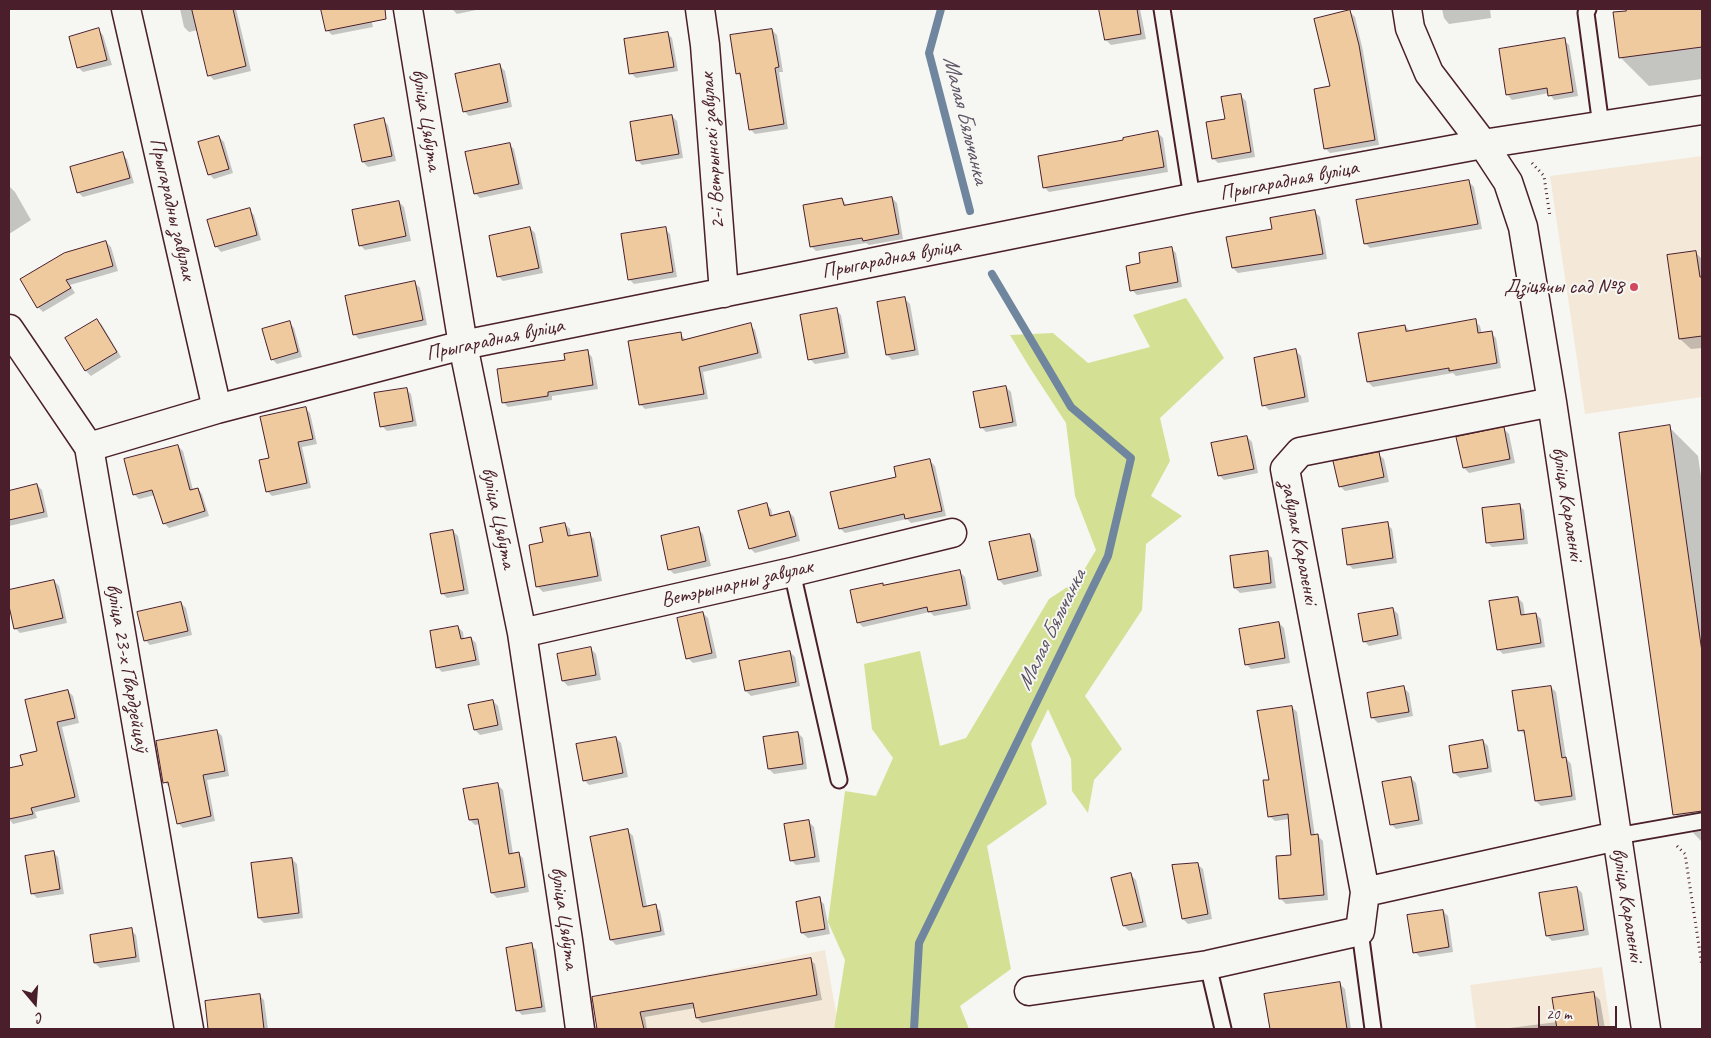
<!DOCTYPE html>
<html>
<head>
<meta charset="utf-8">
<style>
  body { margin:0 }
  #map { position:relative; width:1711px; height:1038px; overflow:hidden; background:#f6f6f2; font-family:Caveat,sans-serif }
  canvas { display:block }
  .frame { position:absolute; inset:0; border:10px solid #4a1f2b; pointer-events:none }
  .north { position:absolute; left:10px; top:978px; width:50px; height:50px; -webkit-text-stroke:4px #f6f6f2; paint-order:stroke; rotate:162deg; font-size:14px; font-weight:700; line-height:20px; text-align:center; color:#4a1f2b }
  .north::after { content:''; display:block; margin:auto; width:18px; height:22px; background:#4a1f2b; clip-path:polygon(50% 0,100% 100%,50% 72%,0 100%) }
  .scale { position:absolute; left:1538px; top:1006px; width:79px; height:22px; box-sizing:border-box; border:2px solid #4a1f2b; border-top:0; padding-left:6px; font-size:15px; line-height:18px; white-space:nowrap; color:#4a1f2b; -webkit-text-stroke:4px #f6f6f2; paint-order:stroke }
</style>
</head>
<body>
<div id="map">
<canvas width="1711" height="1038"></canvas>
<div class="frame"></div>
<div class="north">С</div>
<div class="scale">20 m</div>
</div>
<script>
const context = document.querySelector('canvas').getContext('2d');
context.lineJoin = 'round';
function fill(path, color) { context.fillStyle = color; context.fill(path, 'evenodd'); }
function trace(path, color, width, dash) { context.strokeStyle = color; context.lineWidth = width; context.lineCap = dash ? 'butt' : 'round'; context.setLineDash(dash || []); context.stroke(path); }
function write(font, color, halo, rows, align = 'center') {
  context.font = font + ' Caveat,sans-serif'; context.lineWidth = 4; context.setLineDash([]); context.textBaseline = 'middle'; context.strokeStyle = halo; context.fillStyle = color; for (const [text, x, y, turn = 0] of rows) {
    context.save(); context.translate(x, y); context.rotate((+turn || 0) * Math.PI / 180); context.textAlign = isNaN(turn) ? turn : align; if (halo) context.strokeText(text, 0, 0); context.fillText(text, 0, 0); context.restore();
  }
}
const built = new Path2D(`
  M1702,156V397L1585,414L1550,176Z
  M825,950L839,1029H597L591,998Z
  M1602,967L1611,1029H1476L1470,985Z`);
const green = new Path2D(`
  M1186,298L1224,358L1160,418L1170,461L1151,496L1182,516L1146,544L1142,610L1085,696L1122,749L1094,780L1088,813L1072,791L1071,759L1048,709L1031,744L1047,804L987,846L1011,969L960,1006L969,1029H834L845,960L828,922L845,791L876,796L893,758L872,729L864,664L920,651L940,746L966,738L1049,599L1078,580L1096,550L1075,496L1066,423L1030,368L1010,335L1053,333L1088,363L1150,347L1133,315Z`);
const shadow = new Path2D(`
  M180,9H236L251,71L214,80L209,75L198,30L189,32L184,27Z
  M323,9H369L373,27L332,35L327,30Z
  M452,9H481L457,14Z
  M1100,9H1140L1146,39L1111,45L1106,40Z
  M1442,9H1490L1491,18L1449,24L1444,18Z
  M1627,9H1702V79L1649,86L1620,57Z
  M1350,12L1355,17L1363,51L1379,145L1330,153L1325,148L1332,87Z
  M98,30L103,35L112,65L83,72L78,67Z
  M772,30L777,35L783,72H779L788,129L755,134L750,129L742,78L737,73Z
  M667,33L672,38L678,71L636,78L631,73Z
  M1564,40L1569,45L1578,96L1554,100L1549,93L1512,100L1507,94Z
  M500,66L505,71L512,107L469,116L464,111Z
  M1241,96L1246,101L1255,157L1218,163L1213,158L1226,120Z
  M672,116L677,121L683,158L642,165L637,160Z
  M383,120L388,125L396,161L368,167L363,162Z
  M1158,133L1163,138L1168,172L1049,192L1044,187L1125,141Z
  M219,137L224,142L233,173L214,179L209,174Z
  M509,144L514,149L523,189L480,198L475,193Z
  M122,154L127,159L134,183L83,197L78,192Z
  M1469,182L1474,187L1482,229L1370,248L1365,243Z
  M10,187L15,192L31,220L9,234Z
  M892,198L897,203L903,239L869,245L866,243L816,251L811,246L842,199L847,206Z
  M399,202L404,207L411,241L365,250L360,245Z
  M249,210L254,215L261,240L221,252L216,246Z
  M1315,212L1320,217L1327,259L1238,273L1233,268L1273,230Z
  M530,228L535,233L543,273L503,281L498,276Z
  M665,229L670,234L677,277L634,284L629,279Z
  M106,242L111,247L118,271L70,285L75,293L43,312L38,307L22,279Z
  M1171,248L1176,253L1182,287L1137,295L1132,290Z
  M1696,253L1702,259V348L1691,349L1680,339Z
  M415,283L420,288L427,325L359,339L354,334Z
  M905,299L910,304L919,355L892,360L887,355Z
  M836,310L841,315L849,358L815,364L810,359Z
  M97,320L102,325L121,357L91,376L86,371L66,339Z
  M1475,321L1480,326L1482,334L1491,333L1496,338L1501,368L1456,376L1453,373L1373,387L1368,382L1405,326L1410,331Z
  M289,322L294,328L302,357L277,364L272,359Z
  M750,325L755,330L762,358L703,372L708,399L645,409L640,404L680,334L686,340Z
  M1296,351L1301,356L1309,402L1269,410L1264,405Z
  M587,352L592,357L598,389L552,396V400L508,407L503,402L566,361Z
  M1006,387L1011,392L1017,426L986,432L981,427Z
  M406,389L411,394L417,426L387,431L382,426Z
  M305,408L310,413L317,444L302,447L311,488L272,496L267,491L271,459Z
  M1669,427L1698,456L1702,483V842L1675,814Z
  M1504,429L1509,434L1515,463L1469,473L1464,468L1458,438Z
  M1247,437L1252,442L1258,473L1224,480L1219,475Z
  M178,446L183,451L193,490L198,489L202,494L209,516L169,528L164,523L155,495L139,499L134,494Z
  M1378,454L1384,459L1389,482L1345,491L1340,486Z
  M930,461L935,466L946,516L911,523L907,519L845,533L840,528Z
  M37,485L42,490L48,517L9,526V492Z
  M766,504L771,509L773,517L789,512L794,517L800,541L755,553L750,548Z
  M1519,505L1524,510L1528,544L1492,547L1487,542Z
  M565,524L570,529L571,537L589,534L594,539L602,581L543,592L538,587L530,546L545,543Z
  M1387,524L1392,529L1397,563L1353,569L1348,564Z
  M698,529L703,534L711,566L674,574L669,569Z
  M453,531L458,536L469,594L447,598L442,593Z
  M1030,535L1035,540L1042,576L1004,585L999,580Z
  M1267,553L1272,558L1276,588L1240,593L1235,588Z
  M960,572L965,577L971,609L934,616L930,612L863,627L858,622L882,584L885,586Z
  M54,581L59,586L67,623L20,633L15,628L9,600V591Z
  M1518,598L1523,603L1525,616L1536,614L1541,619L1545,647L1503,654L1498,649Z
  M181,603L186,608L192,635L150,645L145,640Z
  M1393,609L1398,614L1402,639L1369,646L1364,641Z
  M703,613L708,618L717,658L693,663L688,658Z
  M1279,623L1284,628L1290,663L1251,669L1246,664Z
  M458,627L463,632L464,640L471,638L476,643L480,665L442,672L437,667Z
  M591,649L596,654L601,680L568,686L563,681Z
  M790,652L795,657L800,686L751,696L746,691Z
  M1551,687L1556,692L1566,758L1571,764L1576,800L1541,806L1536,801L1526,735L1519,730Z
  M1404,688L1409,693L1413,716L1378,723L1373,718Z
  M68,691L73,696L79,723L62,727L80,802L35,812L37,818L13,824L9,819V769L24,765L39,752Z
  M493,701L498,706L503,730L480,735L475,730Z
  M1292,707L1297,712L1315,836H1318L1323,841L1328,900L1286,904L1281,899L1293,856L1289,819L1275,821L1269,816L1271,781Z
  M217,731L222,736L229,776L207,780L215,821L183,828L178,823L170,788L165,782Z
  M798,733L803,738L807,769L774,774L769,769Z
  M616,738L621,743L628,777L589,785L584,780Z
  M1483,741L1488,746L1492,772L1460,778L1454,773Z
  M1411,778L1416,783L1423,824L1396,829L1391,824Z
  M498,785L503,790L513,854L518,853L523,858L529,892L497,898L492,893L480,824L475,825L470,820Z
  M809,822L814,827L820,862L796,865L791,860Z
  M628,831L633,836L647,907L655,906L660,911L665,935L616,945L611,940Z
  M53,852L58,857L64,894L37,898L32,893Z
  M292,859L297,864L303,918L264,923L259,918Z
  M1197,864L1203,869L1212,919L1188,924L1183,919Z
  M1131,875L1136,880L1147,927L1129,931L1124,926Z
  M1577,888L1582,893L1589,935L1552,941L1547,936Z
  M819,899L824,904L830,934L808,938L802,933L797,903Z
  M1443,911L1448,916L1453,952L1420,957L1415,952Z
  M131,930L136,935L140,962L100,968L95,963Z
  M531,945L536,950L546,1012L522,1015L517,1010Z
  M810,959L815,964L822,1000L702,1023L697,1018L695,1008L645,1017L647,1029H599L593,998Z
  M1340,984L1345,989L1351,1029H1271L1266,995Z
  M1593,993L1600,1000L1605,1029H1502L1557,1022Z
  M259,995L264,1000L268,1029H210L206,1002Z`);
const stream = new Path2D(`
  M941,9L929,53L970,211
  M914,1029L919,943L1108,556L1131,458L1071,407L992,274`);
const building = new Path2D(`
  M192,9H233L246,66L208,76Z
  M321,9H385L386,19L326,31Z
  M1099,9H1137L1141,34L1105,40Z
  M1626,9H1702V47L1619,58L1613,12L1626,11Z
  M1350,10L1359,45L1375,140L1324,149L1314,89L1330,86L1314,19Z
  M99,28L107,60L77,68L69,37Z
  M772,29L779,67L775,68L784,124L749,130L740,73L736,74L730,35Z
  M668,32L674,67L629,74L624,39Z
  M1565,38L1573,92L1548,96L1547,88L1506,95L1499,49Z
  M500,64L508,102L463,112L455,74Z
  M1241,94L1251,152L1212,159L1206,122L1225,119L1221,97Z
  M672,115L679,154L636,161L630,122Z
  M384,118L392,156L362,162L354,125Z
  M1158,131L1164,167L1043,188L1038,156L1123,140V138Z
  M219,136L229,169L208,175L198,142Z
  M510,143L519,184L474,194L465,152Z
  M123,152L130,178L77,193L70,167Z
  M1469,180L1478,224L1364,244L1356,200Z
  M892,197L899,234L863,241L862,238L810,247L803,205L842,198L844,205Z
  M399,201L406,236L359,246L352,210Z
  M250,208L257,235L215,247L207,220Z
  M1315,210L1323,254L1232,268L1226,237L1272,229L1270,218Z
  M530,227L539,268L497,277L489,236Z
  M666,227L673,272L628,280L621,234Z
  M106,241L113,266L66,280L71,288L37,308L20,279L64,253Z
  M1172,247L1178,282L1130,291L1126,266L1140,263L1139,253Z
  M1696,251L1700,277H1702V336L1679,339L1667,255Z
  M415,281L423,320L353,335L345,296Z
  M905,297L915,350L886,355L877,302Z
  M837,308L845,353L808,360L800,315Z
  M97,319L117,352L85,371L65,338Z
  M1476,319L1478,333L1492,331L1497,363L1449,371V368L1367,382L1358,333L1405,325L1406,331Z
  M290,321L298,352L271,360L262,329Z
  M751,323L758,353L699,367L704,394L639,405L628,341L681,332L682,340Z
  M1296,349L1305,397L1262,406L1254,358Z
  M588,350L593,385L548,392V396L502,403L497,369L565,360L564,354Z
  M1006,386L1013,422L980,428L973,392Z
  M407,388L413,421L380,427L374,393Z
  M306,407L313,439L298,442L307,483L266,492L259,460L269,458L260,417Z
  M1670,425L1702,652V811L1673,815L1619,433Z
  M1504,427L1510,459L1463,468L1456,437Z
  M1247,436L1254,469L1218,476L1211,443Z
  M178,445L190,490L198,488L205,511L163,524L152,490L133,495L124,459Z
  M1379,452L1384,477L1339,487L1333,461Z
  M930,459L942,511L905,519L904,514L839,529L830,492L896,477L894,467Z
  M37,484L44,512L9,520V491Z
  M767,503L770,516L789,511L796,536L749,549L738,511Z
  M1520,504L1524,539L1486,543L1482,508Z
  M1388,522L1393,558L1347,565L1342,529Z
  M565,523L568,536L590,532L598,576L536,587L529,545L543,542L540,528Z
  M699,527L706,561L668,570L661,536Z
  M453,530L464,590L441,594L430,534Z
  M1030,534L1038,571L998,580L989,542Z
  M1268,551L1271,583L1234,588L1230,556Z
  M960,570L967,605L928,612L927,607L857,623L850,590L883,583V585Z
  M54,580L63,618L14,629L9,606V590Z
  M1518,597L1521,615L1536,613L1541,643L1497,650L1489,601Z
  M181,602L188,631L144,641L137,612Z
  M1393,608L1398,635L1363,642L1358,614Z
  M703,612L712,653L686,659L677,618Z
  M1279,622L1285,658L1245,665L1239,629Z
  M458,626L461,639L471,637L476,660L436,668L430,631Z
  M591,647L596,675L562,681L557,654Z
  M790,651L796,682L745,691L739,661Z
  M1404,686L1409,712L1371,718L1367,693Z
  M1551,686L1562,758L1566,757L1572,796L1535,801L1524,730L1518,731L1512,691Z
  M68,690L75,718L57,722L75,797L31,808L33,814L9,819V768L23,765L20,755L37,751L25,700Z
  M493,700L498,725L474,730L468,705Z
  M1292,706L1311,835L1318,834L1324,895L1279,899L1276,856L1291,855L1288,814L1268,817L1263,780H1269L1257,711Z
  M217,730L225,771L203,775L211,816L177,824L168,782L163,783L156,741Z
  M798,732L803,764L768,769L763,737Z
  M616,737L623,773L583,781L576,744Z
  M1483,740L1488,768L1453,773L1449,746Z
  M1411,777L1419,820L1390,825L1382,782Z
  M498,783L509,854L519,852L525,887L491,893L478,819L469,820L463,789Z
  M809,820L815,857L790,861L784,824Z
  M628,829L643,907L656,904L661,931L610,940L590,837Z
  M54,851L60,889L31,894L25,856Z
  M292,858L299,913L258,918L251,863Z
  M1198,863L1208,914L1182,919L1172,865Z
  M1131,873L1143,922L1123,926L1111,878Z
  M1577,887L1584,930L1546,936L1539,893Z
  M820,897L825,929L801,933L796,902Z
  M1443,910L1449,947L1413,953L1407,915Z
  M132,928L136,957L94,963L90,935Z
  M532,943L542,1007L516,1011L506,948Z
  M811,958L817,995L696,1018L693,1003L640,1012L644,1029H597L592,997Z
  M1340,982L1347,1029H1270L1264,994Z
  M1594,992L1599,1029H1557L1552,998Z
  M260,994L264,1029H208L205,1001Z`);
const path = new Path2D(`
  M1532,163L1544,176L1550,217
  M1677,846L1685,854L1702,966`);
const service = new Path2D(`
  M1162,9L1192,198
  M1588,9L1586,13L1601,126
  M792,572L839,780
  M1617,836L1702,821
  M1360,931L1373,1029
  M1208,965L1223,1029`);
const minor = new Path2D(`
  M126,9L217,409
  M408,9L463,345L522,633L568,940L580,1029
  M700,9L705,45L724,293
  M1407,9L1410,28L1429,73L1483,144L1508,182L1523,227L1552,402L1646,1029
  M89,447L217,409L463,345L1192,198L1483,144L1702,110
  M522,633L792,572L952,533
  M1365,892L1617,836
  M1029,991L1208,965L1360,931L1365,892L1285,469L1300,452L1552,402`);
const tertiary = new Path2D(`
  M9,329L89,447L189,1029`);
const markers = [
  [1634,287,5,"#d1495b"]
];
const streetNames = [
  ["вуліца Цябута",426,120,81],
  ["2-і Ветрынскі завулак",713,151,-94],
  ["Прыгарадная вуліца",1289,181,-11],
  ["Прыгарадны завулак",172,209,77],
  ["Прыгарадная вуліца",891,259,-11],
  ["Прыгарадная вуліца",495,340,-12],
  ["вуліца Караленкі",1567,504,81],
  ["вуліца Цябута",498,518,78],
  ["завулак Караленкі",1299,543,79],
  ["Ветэрынарны завулак",737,584,-13],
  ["вуліца 23-х Гвардзейцаў",127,668,80],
  ["вуліца Караленкі",1627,905,81],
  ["вуліца Цябута",564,918,82]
];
const poiNames = [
  ["Дзіцячы сад №8",1624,287]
];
const waterNames = [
  ["Малая Бяльчанка",965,120,76],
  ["Малая Бяльчанка",1052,630,-64]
];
fill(built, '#f4e9d9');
fill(green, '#d4e194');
fill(shadow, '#0003');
trace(stream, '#70869e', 8);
fill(building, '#efca9f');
trace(building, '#4a1f2b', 1);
trace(service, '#4a1f2b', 19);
trace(minor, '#4a1f2b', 31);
trace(tertiary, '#4a1f2b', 31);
trace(path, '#4a1f2b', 3, [1, 4]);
trace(service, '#f6f6f2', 15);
trace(minor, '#f6f6f2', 28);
trace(tertiary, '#f6f6f2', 28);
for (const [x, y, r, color] of markers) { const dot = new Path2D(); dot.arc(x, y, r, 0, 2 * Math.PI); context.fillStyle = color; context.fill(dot); trace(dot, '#f6f6f2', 2); }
write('21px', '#4a1f2b', '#f6f6f2', streetNames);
write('21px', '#4a1f2b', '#f6f6f2', poiNames, 'right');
write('italic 22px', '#5d5365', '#f6f6f2', waterNames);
</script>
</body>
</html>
